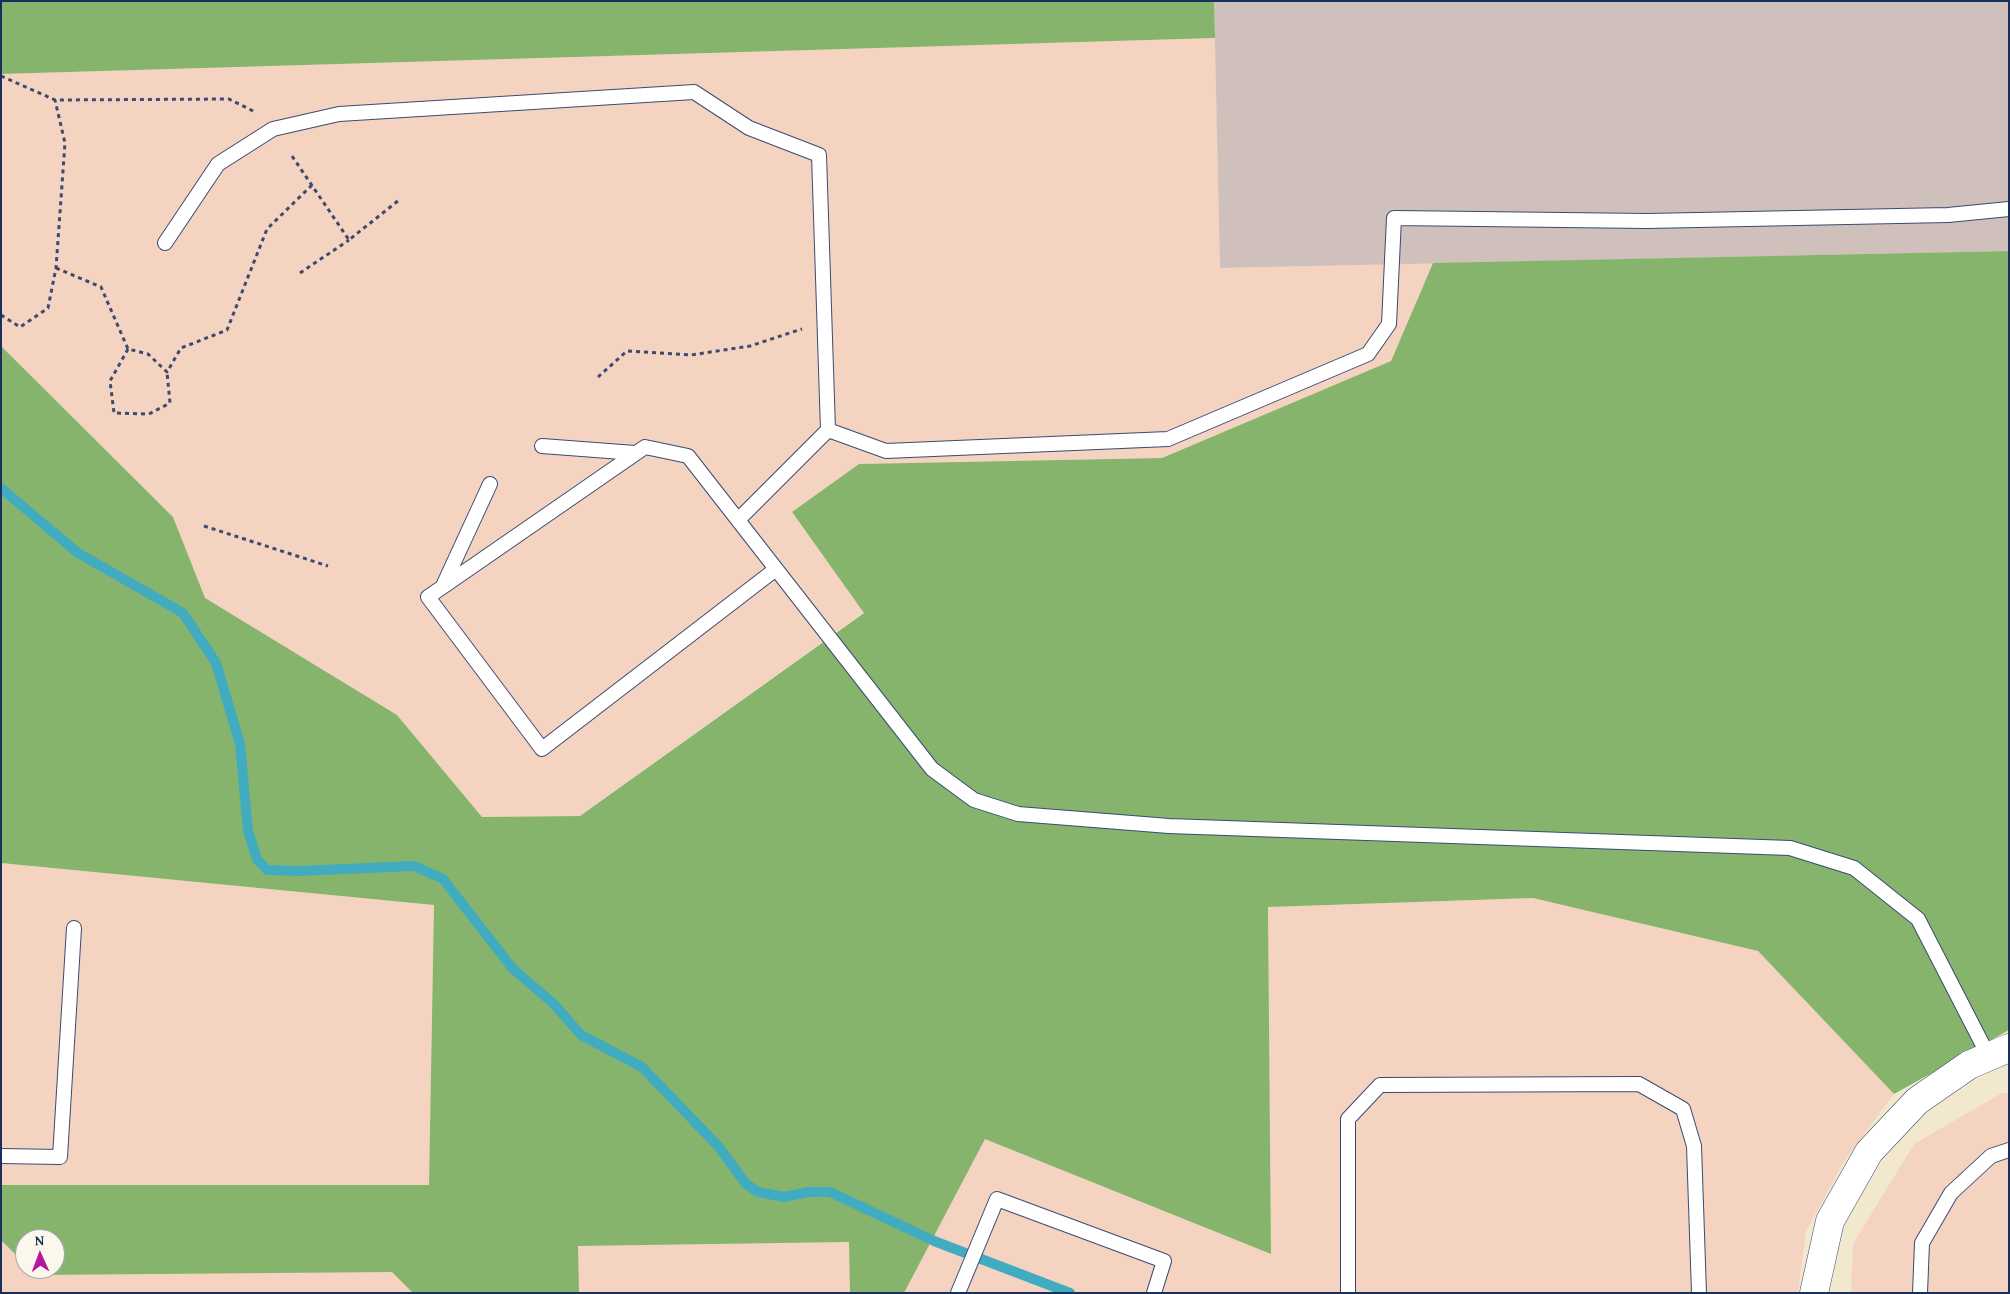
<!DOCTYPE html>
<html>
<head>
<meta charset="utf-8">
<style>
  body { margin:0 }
  #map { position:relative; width:2010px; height:1294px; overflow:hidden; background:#f2e8ce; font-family:"Gentium Book Plus",serif }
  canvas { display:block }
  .frame { position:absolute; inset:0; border:2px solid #1b2f5e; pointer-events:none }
  .north { position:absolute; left:15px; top:1229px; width:50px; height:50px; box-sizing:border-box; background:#fbf7ec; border:1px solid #a1a7b3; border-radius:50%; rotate:358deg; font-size:14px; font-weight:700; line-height:20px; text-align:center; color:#1b2f5e }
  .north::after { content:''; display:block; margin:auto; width:18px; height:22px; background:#b5179e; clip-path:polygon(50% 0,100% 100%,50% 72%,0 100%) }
</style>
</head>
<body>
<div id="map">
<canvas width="2010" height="1294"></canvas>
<div class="frame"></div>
<div class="north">N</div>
</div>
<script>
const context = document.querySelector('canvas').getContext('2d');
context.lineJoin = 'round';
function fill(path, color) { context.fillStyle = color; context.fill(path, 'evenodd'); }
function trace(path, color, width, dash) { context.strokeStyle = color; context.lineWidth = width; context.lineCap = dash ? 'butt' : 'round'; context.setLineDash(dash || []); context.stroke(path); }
const built = new Path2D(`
  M1215,38L1220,268L1433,263L1391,361L1162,458L859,464L792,513L864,612L580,816L482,817L397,715L204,598L173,517L1,346V74Z
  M1,863L434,905L428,1248L850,1242V1293H1ZM25,1239H55V1269H25Z
  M1533,898L1758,951L1894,1094L1845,1160L1806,1231L1798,1293H904L985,1138L1271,1253L1268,907Z
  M2002,1093H2009V1293H1851L1853,1244L1914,1144Z`);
const industrial = new Path2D(`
  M1214,1H2009V251L1220,268Z`);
const forest = new Path2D(`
  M1,1H1214L1215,38L1,74Z
  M2009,251V1030L1894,1094L1758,951L1533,898L1268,907L1271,1254L985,1139L904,1293H850L849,1242L578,1246L579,1293H413L392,1272L35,1275L30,1269H55V1239H25V1264L1,1240V1185H429L434,905L1,863V346L173,517L205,598L397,715L482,817L580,816L864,613L792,512L859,464L1162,458L1391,361L1433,263Z`);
const stream = new Path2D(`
  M1,488L78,553L183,613L216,663L240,744L248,831L257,859L267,870L299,871L414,866L443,879L513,969L554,1004L581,1035L642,1067L718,1146L746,1184L758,1192L784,1197L808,1192H830L934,1241L1070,1293`);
const path = new Path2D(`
  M1,76L55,100L229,99L255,112
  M292,156L349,240L399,200
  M56,268L101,287L128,349L148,354L167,372L181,348L227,330L267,229L312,185
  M300,273L349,240
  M1,315L20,327L48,308L56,268L65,143L55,100
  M128,349L110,381L114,413L149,414L170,403L167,372
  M598,377L627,351L691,355L750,346L802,329
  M204,526L328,566`);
const lane = new Path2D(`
  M165,243L218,164L273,129L339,114L694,92L749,128L819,155L828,430L738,520
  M828,430L886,451L1168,439L1368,354L1389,324L1394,218L1647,221L1948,215L2009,209
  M542,446L635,453
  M776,569L542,749L428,597L645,447L688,456L932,769L974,800L1018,814L1169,826L1790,848L1854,868L1918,919L1989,1057
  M443,586L490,484
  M1,1156L60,1157L74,928
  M958,1293L997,1199L1164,1261L1154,1293
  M1348,1293V1119L1380,1085L1639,1084L1683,1109L1694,1146L1699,1293
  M1920,1293L1922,1243L1951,1193L1991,1156L2009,1150`);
const street = new Path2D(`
  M1814,1293L1830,1221L1869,1152L1917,1101L1969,1065L2009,1048`);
fill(built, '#f4d3c0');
fill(industrial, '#d0c0bc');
fill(forest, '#87b46c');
trace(stream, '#41acc0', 10);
trace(lane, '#3b4b6f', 16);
trace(street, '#3b4b6f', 29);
trace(path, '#3b4b6f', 3, [4, 4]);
trace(lane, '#fff', 14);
trace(street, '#fff', 28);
</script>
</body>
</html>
